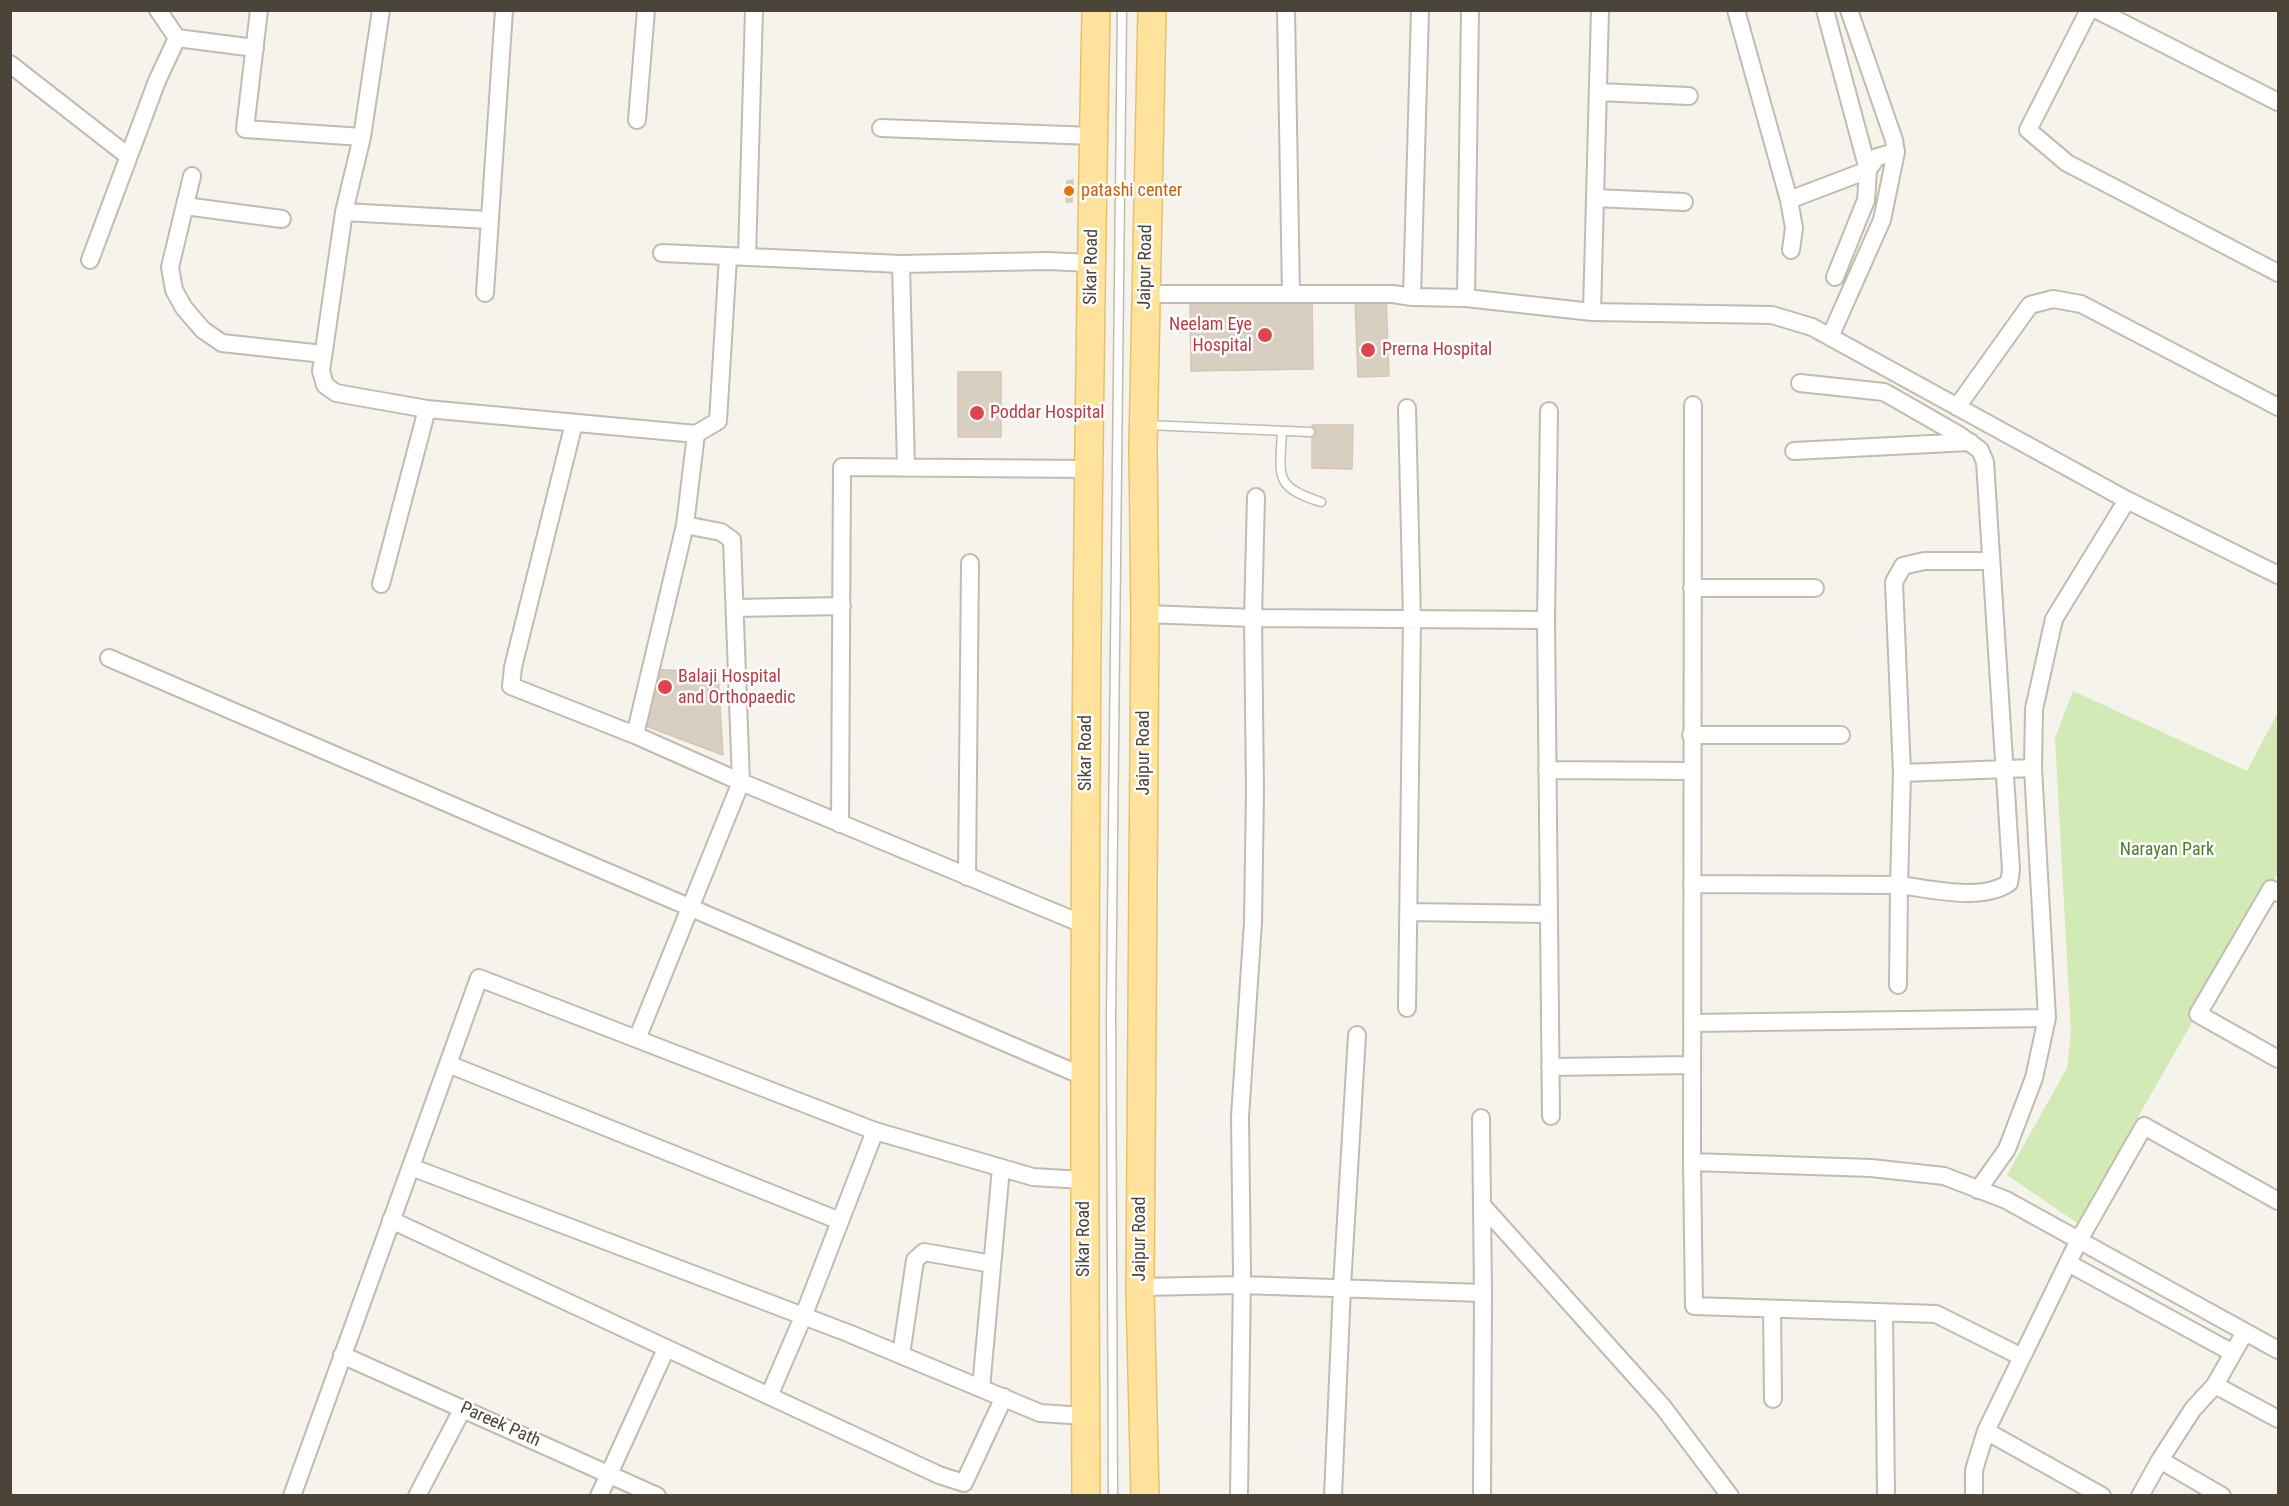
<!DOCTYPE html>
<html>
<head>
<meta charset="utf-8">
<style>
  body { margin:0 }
  #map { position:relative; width:2289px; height:1506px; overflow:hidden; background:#f6f3ec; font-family:"Roboto Condensed",sans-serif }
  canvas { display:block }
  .frame { position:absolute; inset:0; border:12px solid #4b4439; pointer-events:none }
</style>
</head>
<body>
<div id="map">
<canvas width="2289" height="1506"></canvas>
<div class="frame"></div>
</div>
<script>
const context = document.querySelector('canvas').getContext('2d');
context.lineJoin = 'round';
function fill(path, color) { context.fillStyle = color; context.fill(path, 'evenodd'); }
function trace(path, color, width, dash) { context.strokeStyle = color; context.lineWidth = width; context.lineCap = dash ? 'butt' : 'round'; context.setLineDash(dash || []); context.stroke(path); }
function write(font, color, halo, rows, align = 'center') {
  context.font = font + ' "Roboto Condensed",sans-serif'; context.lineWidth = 5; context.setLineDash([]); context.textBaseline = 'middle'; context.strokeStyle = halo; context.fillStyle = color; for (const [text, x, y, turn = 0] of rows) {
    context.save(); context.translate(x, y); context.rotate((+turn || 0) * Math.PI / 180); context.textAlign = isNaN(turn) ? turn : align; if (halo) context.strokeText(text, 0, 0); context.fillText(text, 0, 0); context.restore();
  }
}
const green = new Path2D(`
  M2073,691L2247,771L2278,712V873L2077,1223L2007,1175L2067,1068L2071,1033L2055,738Z`);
const building = new Path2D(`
  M1073,180L1072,202H1066L1067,181Z
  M1386,296L1389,376L1358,377L1355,298Z
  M1312,300L1313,369L1191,371L1190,302Z
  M958,372H1001V437H958Z
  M1312,425H1353L1352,469L1312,468Z
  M655,669L718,674L723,755L643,725Z`);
const lane = new Path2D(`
  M1147,425L1310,432
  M1282,431C1280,476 1273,487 1321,502
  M1113,1496L1111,1015L1122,10`);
const street = new Path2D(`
  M158,10L177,38L255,48
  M259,10L245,129L362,137
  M381,10L362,137L344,212L321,371L325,385L336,393L427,409
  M1286,10L1291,294
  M1736,10L1789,200L1794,228L1791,250
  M1825,10L1868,170L1866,200L1835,277
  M2089,10L2028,130L2067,163L2278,273
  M2097,10L2278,102
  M10,64L128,156
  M1598,92L1689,96
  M637,120L646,10
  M881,128L1093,136
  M192,176L170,267L174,290L184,308L203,330L222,343L323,354
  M1595,198L1684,202
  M1789,200L1868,170L1877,157L1896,152
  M185,206L282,219
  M344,212L489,220
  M662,253L901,264L1047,261L1092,263
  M747,257L754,10
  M90,260L157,81L177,38
  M901,264L906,468
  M485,293L504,10
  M1145,294H1393L1412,297L1466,298L1592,312L1772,315L1812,327L2127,500L2278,575
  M1412,297L1420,10
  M1466,298L1470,10
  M1592,312L1600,10
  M1830,337L1882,220L1896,152L1894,140L1849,10
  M1800,383L1884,392L1959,435L1980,450L1985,462L2011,870L2009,883C1981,902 1931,889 1899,885L1898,985
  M1693,405L1692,1162L1871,1168L1944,1176L2006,1200L2278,1350
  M1957,407L2030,305L2053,299L2081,304L2278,407
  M1407,408L1412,619L1407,1008
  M1549,411L1546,620L1551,1116
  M574,423L513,667L511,686L635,735L741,782L1085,925
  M1794,451L1970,442
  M1991,561H1924L1903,566L1894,582L1902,773L2033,768
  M381,584L427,409L696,434L718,421L728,257
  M1692,588H1815
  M735,608L842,606
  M1145,614L1253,618L1546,620
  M109,658L1085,1077
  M635,735L685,525L696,434
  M1691,735H1841
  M1547,770L1692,771
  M840,824L842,467L1089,469
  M967,877L970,563
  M1692,884L1899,885L1902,773
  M2278,893L2271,889L2198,1014L2278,1059
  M1408,912L1549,914
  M1692,1023L2047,1018
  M637,1039L741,782L732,540L721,532L685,525
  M448,1064L840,1221
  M1550,1067L1692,1065
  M1481,1118L1483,1293
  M1692,1162L1694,1306L1936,1314L2022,1357
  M411,1167L848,1333L1040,1413L1085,1416
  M1978,1190L2007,1149L2034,1078L2047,1018L2033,768L2034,709L2054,619L2127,500
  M1482,1205L1663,1407L1730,1496
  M391,1220L939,1475L964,1483L1004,1397
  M2068,1263L2233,1353
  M1140,1287L1241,1285L1483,1293L1482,1496
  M1772,1309L1773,1399
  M1884,1312L1886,1496
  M342,1355L657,1496
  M901,1355L915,1260L924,1252L992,1264
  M2215,1385L2278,1419
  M981,1388L1001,1168
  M769,1396L803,1317L875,1131
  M1986,1431L2102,1496
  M2160,1460L2222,1496
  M292,1496L479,978L875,1131L1033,1177L1083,1180
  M417,1496L463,1408
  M599,1496L666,1349
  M1239,1496L1242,1274L1240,1117L1253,922L1255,791L1253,618L1256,497
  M1333,1496L1342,1287L1357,1035
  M1974,1496V1470L1986,1431L2079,1240L2144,1126L2278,1201
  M2140,1496L2160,1460L2193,1409L2215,1385L2245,1332`);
const primary = new Path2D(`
  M1086,1496C1083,1000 1086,505 1096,10
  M1145,1496L1140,1290L1145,614L1143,448L1152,10`);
const markers = [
  [1069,191,6,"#e8710a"],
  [1265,335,8,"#e0444e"],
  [1368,350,8,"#e0444e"],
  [977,413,8,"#e0444e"],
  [665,687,8,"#e0444e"]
];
const foodNames = [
  ["patashi center",1081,191]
];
const streetNames = [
  ["Sikar Road",1092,267,-89],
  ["Jaipur Road",1146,267,-89],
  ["Sikar Road",1086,753,-90],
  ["Jaipur Road",1144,753,-90],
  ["Sikar Road",1084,1239,-90],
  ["Jaipur Road",1140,1239,-90],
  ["Pareek Path",500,1425,24]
];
const healthNames = [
  ["Neelam Eye",1252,325,"right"],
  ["Hospital",1252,346,"right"],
  ["Prerna Hospital",1382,350],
  ["Poddar Hospital",990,413],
  ["Balaji Hospital",678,677],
  ["and Orthopaedic",678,698]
];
const parkNames = [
  ["Narayan Park",2167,850]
];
fill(green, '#d2eab5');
fill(building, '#d8cfc1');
trace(building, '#d3c7b4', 1.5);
trace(lane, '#c2bbae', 11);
trace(street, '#c2bbae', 20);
trace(primary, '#e6c16a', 30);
trace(lane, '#fff', 8);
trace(street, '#fff', 16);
trace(primary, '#ffe39c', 27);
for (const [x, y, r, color] of markers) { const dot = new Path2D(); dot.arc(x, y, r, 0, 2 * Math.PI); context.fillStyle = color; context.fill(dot); trace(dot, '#fff', 2); }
write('18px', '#c56008', '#fff', foodNames, 'left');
write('18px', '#4b4439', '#fff', streetNames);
write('18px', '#be3a42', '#fff', healthNames, 'left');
write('18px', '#4a7f2a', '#fff', parkNames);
</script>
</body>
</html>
